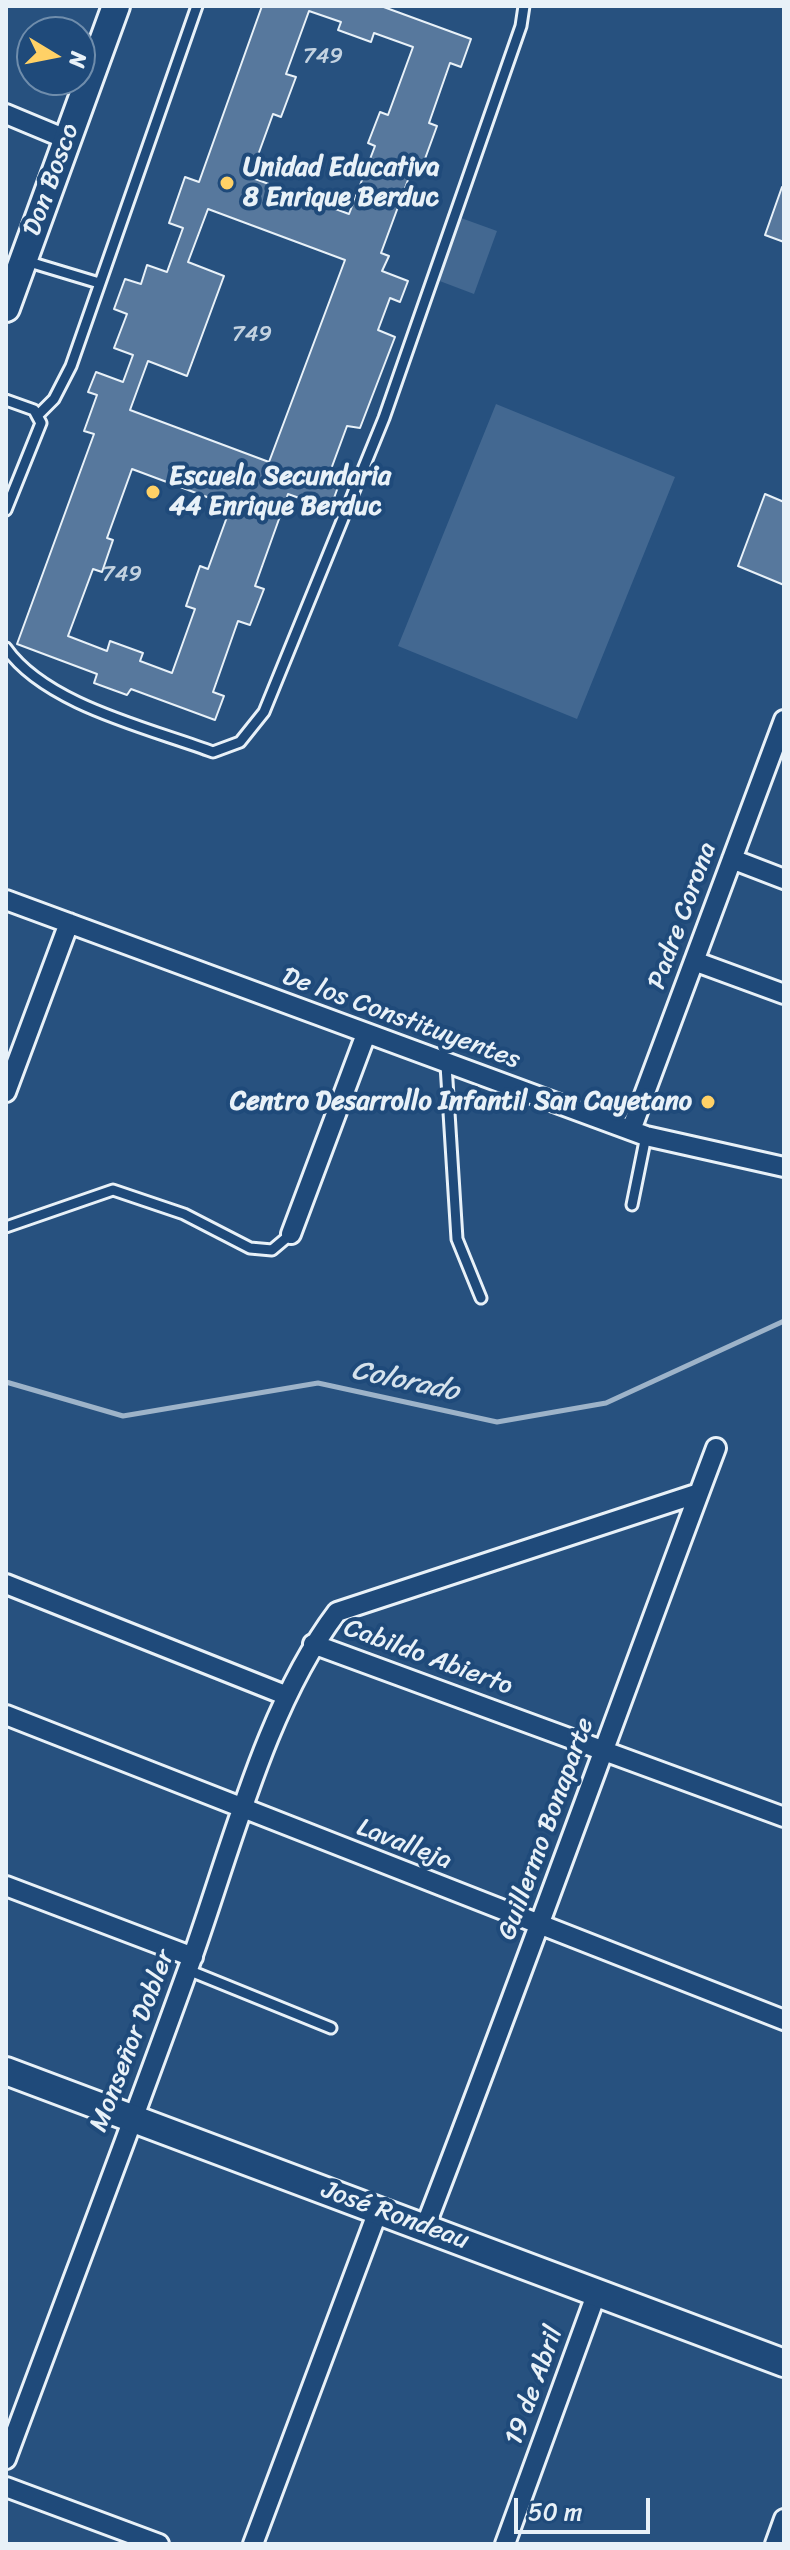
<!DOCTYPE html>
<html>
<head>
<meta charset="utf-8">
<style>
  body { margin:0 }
  #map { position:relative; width:790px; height:2550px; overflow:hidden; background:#27517f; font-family:Sriracha,sans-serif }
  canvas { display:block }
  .frame { position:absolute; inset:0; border:8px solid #e8f1f8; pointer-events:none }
  .north { position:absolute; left:16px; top:16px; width:80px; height:80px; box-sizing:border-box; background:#1f4a7a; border:2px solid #6f8dac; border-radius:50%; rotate:100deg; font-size:22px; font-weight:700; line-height:32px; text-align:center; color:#e8f1f8 }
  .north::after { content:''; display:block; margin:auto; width:28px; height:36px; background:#ffd166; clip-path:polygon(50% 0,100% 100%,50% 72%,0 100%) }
  .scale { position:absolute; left:514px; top:2498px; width:136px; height:36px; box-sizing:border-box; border:4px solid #e8f1f8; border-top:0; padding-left:10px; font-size:24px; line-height:28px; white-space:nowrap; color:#e8f1f8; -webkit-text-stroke:6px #1f4a7a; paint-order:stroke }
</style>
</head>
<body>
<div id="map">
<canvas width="790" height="2550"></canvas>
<div class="frame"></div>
<div class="north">N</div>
<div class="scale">50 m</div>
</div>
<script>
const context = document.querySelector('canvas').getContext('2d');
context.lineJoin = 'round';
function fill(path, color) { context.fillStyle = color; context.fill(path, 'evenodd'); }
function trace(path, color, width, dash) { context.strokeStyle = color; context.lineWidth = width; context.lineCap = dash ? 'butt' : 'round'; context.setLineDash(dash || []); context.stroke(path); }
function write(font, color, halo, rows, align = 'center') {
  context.font = font + ' Sriracha,sans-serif'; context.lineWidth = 8; context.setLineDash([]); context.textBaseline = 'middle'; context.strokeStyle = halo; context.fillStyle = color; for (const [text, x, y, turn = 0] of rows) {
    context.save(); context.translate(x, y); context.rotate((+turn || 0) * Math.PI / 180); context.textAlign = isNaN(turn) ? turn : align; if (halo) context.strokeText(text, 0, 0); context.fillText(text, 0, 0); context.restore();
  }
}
const green = new Path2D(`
  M461,218L497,231L474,294L437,280Z
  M496,404L675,477L577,719L398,646Z`);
const stream = new Path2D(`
  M6,1382L123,1416L318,1383L497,1422L606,1403L784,1321`);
const building = new Path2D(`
  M262,6H381L471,39L461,67L450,63L429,123L437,126L422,167L415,161L381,253L389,256L382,271L408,281L400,302L390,298L378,330L395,337L360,428L347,426L330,472L342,476L330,509L288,494L255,586L264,589L250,625L238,621L213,692L224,696L215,720L131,689L127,695L94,683L97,674L17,644L94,434L84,431L97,395L88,392L96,372L123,382L133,355L114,348L127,314L114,309L125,279L141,284L147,265L167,272L183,228L169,223L185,177L199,182ZM309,11L341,22L338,30L371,42L374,33L413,47L388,115L380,112L368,143L375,146L349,214L250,177L273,114L281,117L296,77L286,74ZM208,209L345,260L269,462L130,410L148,361L187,376L224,276L188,262ZM132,469L231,506L208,569L200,566L186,606L195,609L172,673L140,661L143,653L110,641L107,651L68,636L93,569L102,572L113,540L107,538Z
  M782,187L784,188V242L765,235Z
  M765,494L784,502V585L738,566Z`);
const lane = new Path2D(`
  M26,261L99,283
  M6,400L34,410L41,423L6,510
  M38,415L54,399L71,366L197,6
  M6,648C46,705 149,728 213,752L240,742L264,712L384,418L521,26L524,6
  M446,1065L457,1239L481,1298
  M632,1205L646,1136
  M6,1227L113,1190L184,1214L250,1248L272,1250L291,1234
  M188,1970L331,2028`);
const street = new Path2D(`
  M6,114L66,139
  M732,859L784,879
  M6,900L646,1136L784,1167
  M694,961L784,994
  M6,1092L69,923
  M631,1130L784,720
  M291,1234L366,1034
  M6,1584L285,1695
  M313,1644L784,1817
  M6,1715L784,2020
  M6,1886L193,1957
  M425,2227C525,1969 618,1708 716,1448
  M6,2459C68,2292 132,2125 192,1958C232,1846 266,1706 337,1612L699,1493
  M6,2487L159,2544
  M253,2544L378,2211
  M505,2544L597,2292
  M775,2544L784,2519`);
const secondary = new Path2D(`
  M6,308L116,6
  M6,2071L784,2363`);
const markers = [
  [227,183,8,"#ffd166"],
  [153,492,8,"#ffd166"],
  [708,1102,8,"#ffd166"]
];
const numberNames = [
  ["749",323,57],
  ["749",252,335],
  ["749",122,575]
];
const poiNames = [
  ["Unidad Educativa",243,168],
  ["8 Enrique Berduc",243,198],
  ["Escuela Secundaria",169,477],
  ["44 Enrique Berduc",169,507],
  ["Centro Desarrollo Infantil San Cayetano",692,1102,"right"]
];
const streetNames = [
  ["Don Bosco",52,180,-70],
  ["Padre Corona",683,916,-70],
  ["De los Constituyentes",401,1019,20],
  ["Cabildo Abierto",428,1658,20],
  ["Guillermo Bonaparte",547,1829,-70],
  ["Lavalleja",404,1845,21],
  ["Monseñor Dobler",133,2041,-69],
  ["José Rondeau",395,2216,20],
  ["19 de Abril",535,2386,-70]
];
const waterNames = [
  ["Colorado",405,1382,12]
];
fill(green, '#436891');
trace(stream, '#9db3c9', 5);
fill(building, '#57789d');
trace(building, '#e8f1f8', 2);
trace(lane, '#e8f1f8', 15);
trace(street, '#e8f1f8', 24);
trace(secondary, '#e8f1f8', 32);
trace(lane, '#1f4a7a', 9);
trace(street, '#1f4a7a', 18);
trace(secondary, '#1f4a7a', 26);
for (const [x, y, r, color] of markers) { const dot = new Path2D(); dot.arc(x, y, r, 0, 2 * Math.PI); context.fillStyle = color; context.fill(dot); trace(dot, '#1f4a7a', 3); }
write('22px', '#c4d3e1', null, numberNames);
write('bold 26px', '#e8f1f8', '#1f4a7a', poiNames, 'left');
write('26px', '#e8f1f8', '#1f4a7a', streetNames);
write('italic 28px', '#d5e2ec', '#1f4a7a', waterNames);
</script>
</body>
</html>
